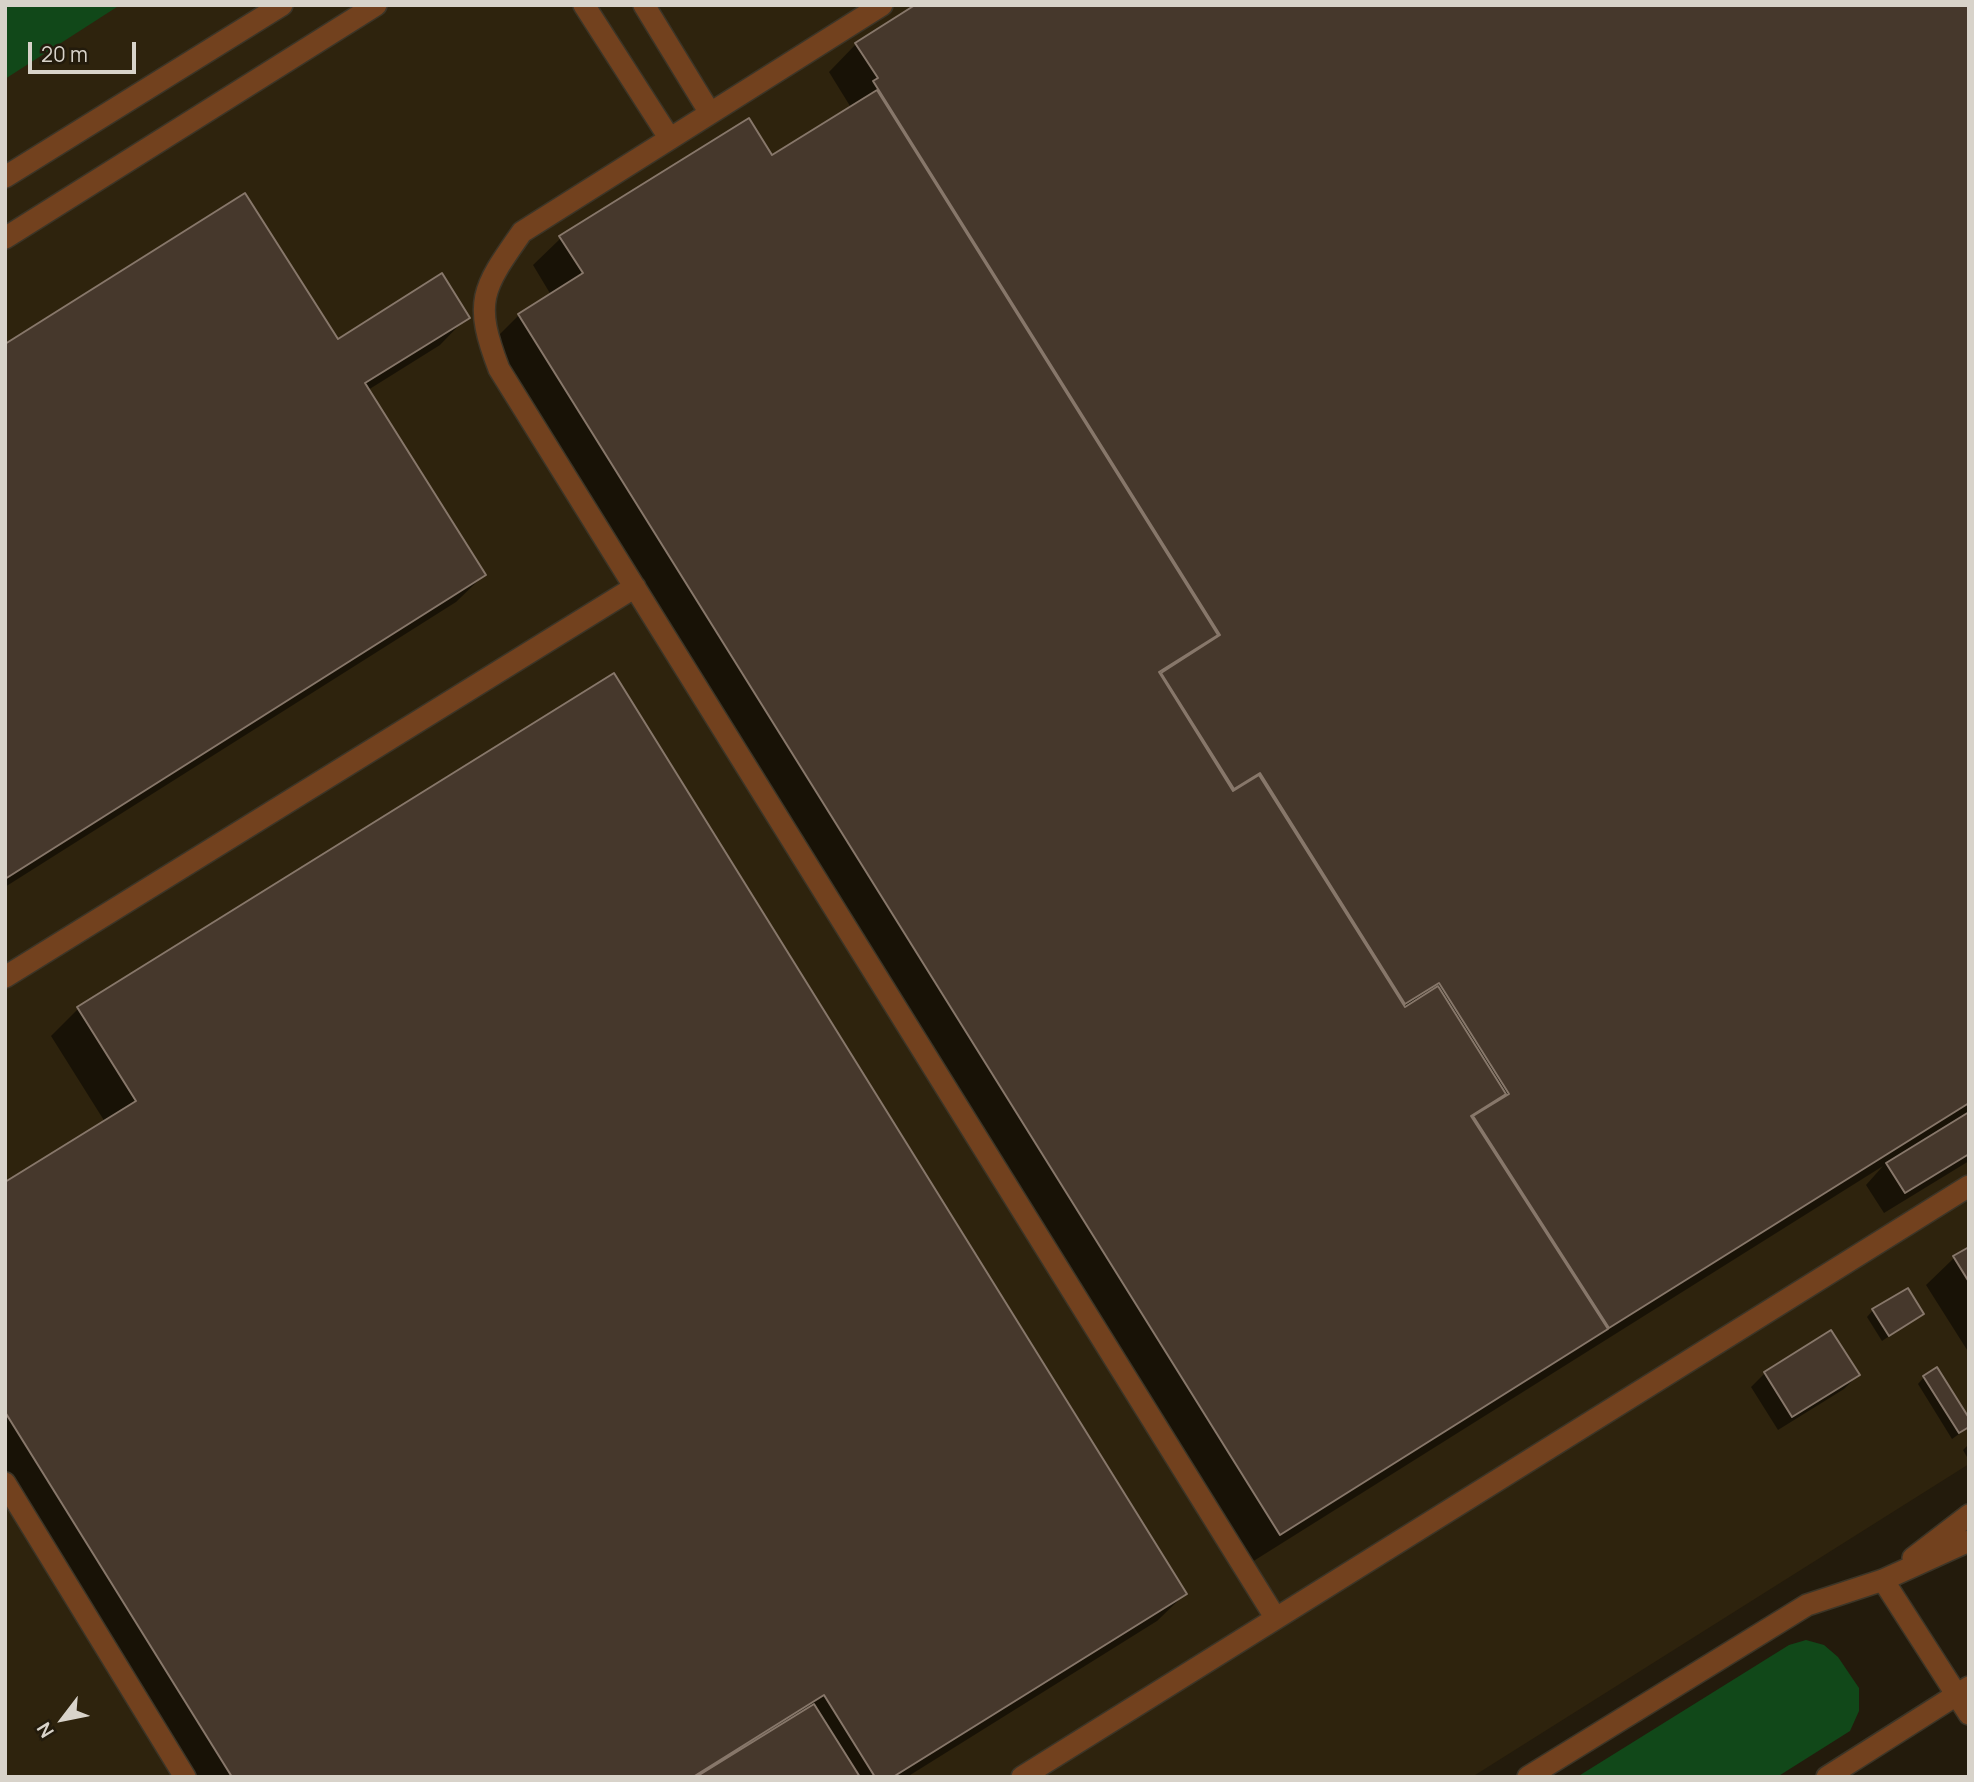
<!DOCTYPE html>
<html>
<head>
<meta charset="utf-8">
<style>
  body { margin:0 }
  #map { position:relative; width:1974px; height:1782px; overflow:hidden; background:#231b0c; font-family:Manrope,sans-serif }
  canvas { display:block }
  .frame { position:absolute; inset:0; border:7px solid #d8d3ca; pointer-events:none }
  .north { position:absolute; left:28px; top:1684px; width:70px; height:70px; -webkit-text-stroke:5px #231b0c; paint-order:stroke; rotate:238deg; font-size:19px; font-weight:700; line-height:28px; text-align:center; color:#d8d3ca }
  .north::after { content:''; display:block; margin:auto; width:24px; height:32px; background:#d8d3ca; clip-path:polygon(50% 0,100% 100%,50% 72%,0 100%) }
  .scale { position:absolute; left:28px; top:42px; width:108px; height:32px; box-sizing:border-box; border:4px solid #d8d3ca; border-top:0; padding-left:9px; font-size:21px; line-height:24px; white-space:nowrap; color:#d8d3ca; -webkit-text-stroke:5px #231b0c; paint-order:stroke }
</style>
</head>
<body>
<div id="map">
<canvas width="1974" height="1782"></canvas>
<div class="frame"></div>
<div class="north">N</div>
<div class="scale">20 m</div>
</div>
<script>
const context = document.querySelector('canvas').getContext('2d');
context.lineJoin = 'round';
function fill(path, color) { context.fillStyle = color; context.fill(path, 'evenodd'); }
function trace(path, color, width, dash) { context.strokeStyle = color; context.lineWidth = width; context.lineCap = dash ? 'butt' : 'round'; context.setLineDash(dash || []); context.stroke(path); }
const built = new Path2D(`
  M5,5H1969V1464L1472,1777H5Z`);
const green = new Path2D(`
  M5,5H120L5,79Z
  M1806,1640L1824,1645L1838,1657L1859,1688V1711L1850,1731L1777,1777H1577L1789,1645Z`);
const shadow = new Path2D(`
  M1969,5V1161L1884,1213L1866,1185L1883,1166L1252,1562L491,343L519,315L551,295L533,265L561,238L771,157L846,111L850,106L829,72L856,44ZM1260,770L1263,775L1227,797L1225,795Z
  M467,317L440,345L368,390L484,575L456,602L5,887V346L337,342Z
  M79,1008L1185,1594L1157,1621L907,1777H188L5,1484V1184L105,1122L51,1036Z
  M1969,1249V1353L1926,1285L1954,1258Z
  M1873,1310L1922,1314L1882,1341L1867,1317Z
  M1765,1373L1858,1375L1844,1389L1778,1430L1751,1387Z
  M1924,1377L1969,1427L1952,1439L1918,1384Z
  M1969,1444V1456L1967,1457L1963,1450Z`);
const building = new Path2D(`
  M915,5H1969V1103L1609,1328L1473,1116L1509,1094L1439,983L1405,1004L1260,773L1234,789L1161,673L1220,635L873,81L878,78L855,43Z
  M877,90L1218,635L1159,672L1233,791L1259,775L1405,1007L1438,986L1506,1094L1471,1116L1608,1329L1280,1535L518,314L583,273L559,236L749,118L772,155Z
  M245,193L338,339L442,273L470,318L365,383L486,575L5,879V344Z
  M614,673L1187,1594L893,1777H875L824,1695L693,1777H232L5,1412V1182L136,1101L77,1007Z
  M1969,1112V1154L1905,1193L1886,1163Z
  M1969,1247V1282L1953,1256Z
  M1908,1288L1924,1314L1889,1336L1872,1309Z
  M1831,1330L1860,1375L1792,1417L1764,1372Z
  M1937,1367L1969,1418V1427L1959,1433L1923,1376Z
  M814,1704L860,1777H696Z`);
const minor = new Path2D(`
  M584,5L670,139
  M644,5L710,113
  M882,5L522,232C482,289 473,301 499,369L1275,1617
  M5,177L282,5
  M5,238L376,5
  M5,977L635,587
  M5,1483L185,1777
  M1913,1558L1969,1515
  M1883,1580L1969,1714
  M1022,1777L1969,1186
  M1528,1777L1807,1605L1883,1580L1969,1541
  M1827,1777L1969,1687`);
fill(built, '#2e230d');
fill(green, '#114819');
fill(shadow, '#0007');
fill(building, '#46382c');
trace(building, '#87776a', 2);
trace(minor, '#3c3527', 24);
trace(minor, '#72411e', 21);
</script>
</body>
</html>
